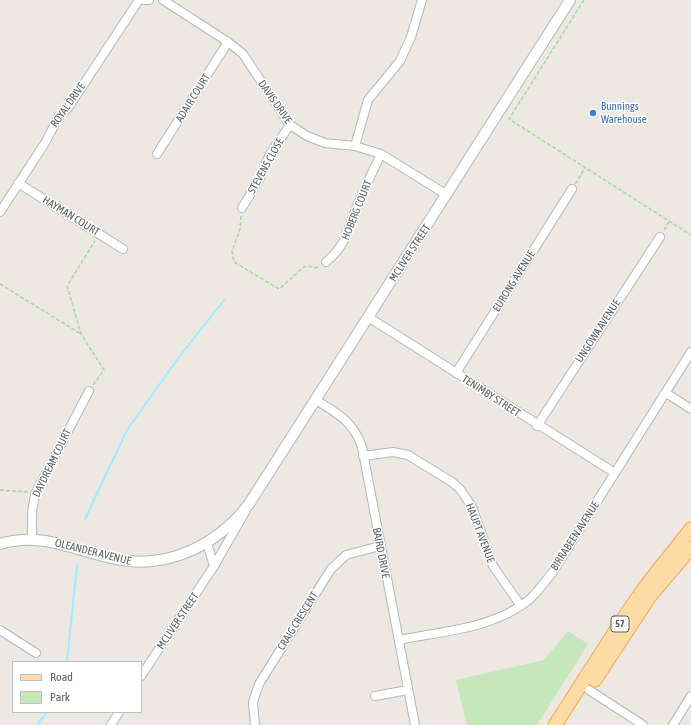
<!DOCTYPE html>
<html>
<head>
<meta charset="utf-8">
<style>
  body { margin:0 }
  #map { position:relative; width:691px; height:725px; overflow:hidden; background:#eee8e2; font-family:"Asap Condensed",sans-serif }
  canvas { display:block }
  .legend { position:absolute; left:12px; top:661px; width:130px; height:52px; box-sizing:border-box; background:#fff; border:1px solid #bdbfc1; margin:0; padding:5px 7px; list-style:none; font-size:12px; color:#5a6063 }
  .legend li { display:flex; align-items:center; gap:8px; height:20px }
  .legend b { width:20px; border:1px solid #bdbfc1 }
</style>
</head>
<body>
<div id="map">
<canvas width="691" height="725"></canvas>
<ul class="legend">
<li><b style="height:5px;background:#ffdca5"></b>Road</li>
<li><b style="height:11px;background:#c6e7bd"></b>Park</li>
</ul>
</div>
<script>
const context = document.querySelector('canvas').getContext('2d');
context.lineJoin = 'round';
function fill(path, color) { context.fillStyle = color; context.fill(path, 'evenodd'); }
function trace(path, color, width, dash) { context.strokeStyle = color; context.lineWidth = width; context.lineCap = dash ? 'butt' : 'round'; context.setLineDash(dash || []); context.stroke(path); }
function write(font, color, halo, rows, align = 'center') {
  context.font = font + ' "Asap Condensed",sans-serif'; context.lineWidth = 3; context.setLineDash([]); context.textBaseline = 'middle'; context.strokeStyle = halo; context.fillStyle = color; for (const [text, x, y, turn = 0] of rows) {
    context.save(); context.translate(x, y); context.rotate((+turn || 0) * Math.PI / 180); context.textAlign = isNaN(turn) ? turn : align; if (halo) context.strokeText(text, 0, 0); context.fillText(text, 0, 0); context.restore();
  }
}
const green = new Path2D(`
  M568,631L588,644L537,725H467L456,680L544,660Z`);
const stream = new Path2D(`
  M85,519L127,430L179,357L225,299
  M67,662L77,565
  M37,725L47,712`);
const path = new Path2D(`
  M584,0L509,119L691,235
  M575,184L585,168
  M241,216L240,229L232,252L234,262L279,289L304,267L309,266L315,268L320,266
  M664,230L669,222
  M0,284L81,334
  M93,385L104,370L81,334L67,286L95,241
  M0,490L28,492`);
const minor = new Path2D(`
  M144,0H149
  M163,0L228,42L243,54L290,125L307,136L325,143L355,146L381,154L447,195
  M355,146L368,100L400,61L411,37L422,0
  M157,154L228,42
  M18,183L123,249
  M242,208L260,178L270,154L290,125
  M0,212L45,143L58,118L68,108L139,0
  M326,262C348,243 346,232 357,207C364,189 373,171 381,154
  M368,317L615,473
  M456,373L572,189
  M666,393L691,409
  M316,400C338,414 353,421 362,447L415,725
  M537,426L660,237
  M363,456L393,452L408,455L452,482L460,489L472,507L493,566L521,606
  M32,540V513L35,494L89,391
  M214,566L245,512
  M0,630L36,653
  M399,640C443,631 494,629 530,599C538,591 545,582 552,573L691,352
  M141,676L214,566L207,543
  M589,690L643,725
  M375,696L408,690
  M111,725L119,712
  M255,725L253,702L259,684L331,569L346,555L380,546
  M673,725L691,696`);
const tertiary = new Path2D(`
  M0,544C42,531 76,551 116,559C168,570 217,545 249,504L570,0`);
const primary = new Path2D(`
  M595,680L650,596L691,548
  M555,725L625,616L645,587L691,529`);
const markers = [
  [593,113,4,"#3f7fe0"]
];
const shields = [
  [620,624,18]
];
const shieldNames = [
  ["57",620,624]
];
const streetNames = [
  ["ADAIR COURT",193,98,-58],
  ["DAVIS DRIVE",275,102,55],
  ["ROYAL DRIVE",68,105,-55],
  ["STEVENS CLOSE",266,166,-61],
  ["HOBERG COURT",357,210,-68],
  ["HAYMAN COURT",71,216,32],
  ["MCLIVER STREET",410,253,-57],
  ["EURONG AVENUE",514,281,-58],
  ["UNGOWA AVENUE",598,331,-57],
  ["TENIMBY STREET",491,396,33],
  ["DAYDREAM COURT",52,463,-64],
  ["HAUPT AVENUE",480,533,69],
  ["BIRRABEEN AVENUE",575,536,-57],
  ["OLEANDER AVENUE",93,552,14],
  ["BAIRD DRIVE",381,553,79],
  ["MCLIVER STREET",178,621,-56],
  ["CRAIG CRESCENT",298,621,-58]
];
const shopNames = [
  ["Bunnings",601,107],
  ["Warehouse",601,120]
];
fill(green, '#c6e7bd');
trace(stream, '#a0ecff', 2);
trace(minor, '#b2b7ba', 10);
trace(tertiary, '#b2b7ba', 12);
trace(primary, '#f7a251', 15);
trace(path, '#9fd9a1', 1.5, [4, 2]);
trace(minor, '#fff', 8);
trace(tertiary, '#fff', 10);
trace(primary, '#ffdca5', 13);
for (const [x, y, r, color] of markers) { const dot = new Path2D(); dot.arc(x, y, r, 0, 2 * Math.PI); context.fillStyle = color; context.fill(dot); trace(dot, '#fff', 1.5); }
for (const [x, y, w] of shields) { const box = new Path2D(); box.roundRect(x - w / 2, y - 8, w, 16, 3); context.fillStyle = '#fff'; context.fill(box); trace(box, '#5a6063', 1); }
write('bold 10px', '#5a6063', null, shieldNames);
write('11px', '#5a6063', '#fff', streetNames);
write('11px', '#366cbe', '#fff', shopNames, 'left');
</script>
</body>
</html>
